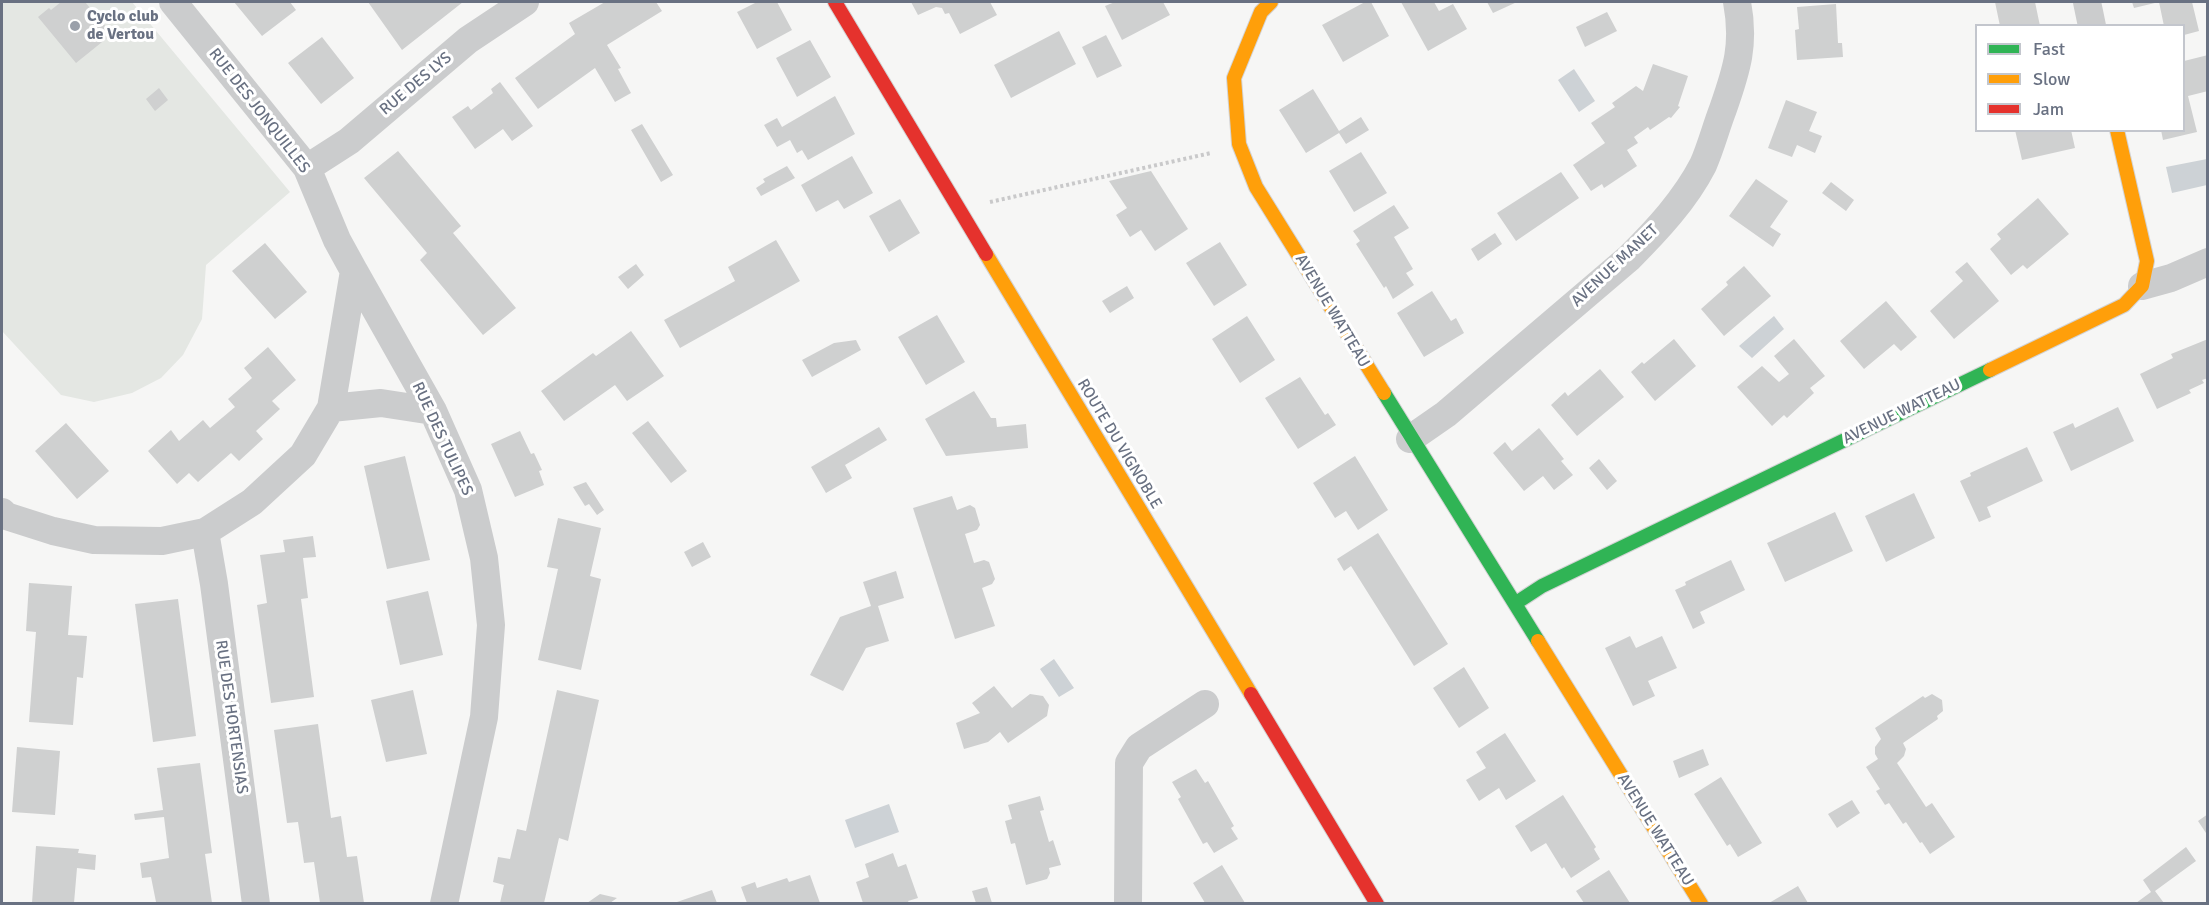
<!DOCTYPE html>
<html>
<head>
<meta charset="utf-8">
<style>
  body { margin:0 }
  #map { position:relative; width:2209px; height:905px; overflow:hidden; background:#f6f6f5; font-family:Signika,sans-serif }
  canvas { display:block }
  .frame { position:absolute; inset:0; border:3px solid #697182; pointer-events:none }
  .legend { position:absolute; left:1975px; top:24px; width:210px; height:108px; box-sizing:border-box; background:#fff; border:2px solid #c3c6cd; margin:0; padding:8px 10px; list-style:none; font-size:18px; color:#697182 }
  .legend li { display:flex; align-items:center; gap:12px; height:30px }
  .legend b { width:30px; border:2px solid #c3c6cd }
</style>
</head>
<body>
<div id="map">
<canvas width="2209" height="905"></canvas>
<div class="frame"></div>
<ul class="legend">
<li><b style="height:8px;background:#30b455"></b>Fast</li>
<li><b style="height:8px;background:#ff9f0a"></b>Slow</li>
<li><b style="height:8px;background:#e5322d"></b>Jam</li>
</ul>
</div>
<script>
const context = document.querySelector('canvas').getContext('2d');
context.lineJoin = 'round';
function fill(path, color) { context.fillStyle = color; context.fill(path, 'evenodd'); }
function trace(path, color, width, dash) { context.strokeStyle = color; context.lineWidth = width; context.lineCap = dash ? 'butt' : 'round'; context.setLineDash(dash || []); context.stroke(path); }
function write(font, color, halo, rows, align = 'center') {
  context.font = font + ' Signika,sans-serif'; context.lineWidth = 6; context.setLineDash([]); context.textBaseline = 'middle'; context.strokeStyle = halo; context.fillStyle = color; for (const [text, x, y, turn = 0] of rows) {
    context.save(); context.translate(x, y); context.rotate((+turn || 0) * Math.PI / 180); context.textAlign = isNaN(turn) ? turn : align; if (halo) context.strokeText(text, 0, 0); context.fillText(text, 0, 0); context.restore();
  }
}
const green = new Path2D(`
  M2,2H132L290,192L206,265L202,319L183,355L161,378L132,393L94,402L61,395L2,331Z`);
const water = new Path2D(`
  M1574,69L1595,101L1579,112L1558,80Z
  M2207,159V185L2172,193L2166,167Z
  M1774,316L1784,329L1752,358L1739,346Z
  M1054,659L1074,688L1059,697L1040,669Z
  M889,804L899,832L855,848L845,820Z`);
const building = new Path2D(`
  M61,2H85L112,34L76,63L38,17L49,8L51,10Z
  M234,2H290L296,10L262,36Z
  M368,2H463L402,50Z
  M605,2H656L662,11L607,45L621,68L618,69L631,93L615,102L595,68L538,109L515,78L575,34L569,23Z
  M757,2H777L792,30L757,49L737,12Z
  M911,2H990L997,15L960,34L949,13L945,14L942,8L936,7L918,15Z
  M1115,2H1163L1170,15L1122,40L1105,6Z
  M1365,2H1371L1389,36L1343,62L1322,25Z
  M1401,2H1434L1439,11L1453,4L1467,29L1428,51Z
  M1487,2H1517L1493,13Z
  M1995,2H2035L2040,26H2000Z
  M2132,2H2192L2199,31L2184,35V26H2164L2159,2L2134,8Z
  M1836,4L1838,43H1842L1843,57L1797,60L1795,30L1799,29L1797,7Z
  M1607,12L1617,31L1585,47L1576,27Z
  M1059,31L1076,64L1011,98L994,65Z
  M1106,35L1122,66L1097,78L1082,47Z
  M322,37L354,78L321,104L288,63Z
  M810,40L831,77L797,97L776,58Z
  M2208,55V91L2188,96L2197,132L2163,140L2161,130H2184V61Z
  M1653,64L1688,76L1678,106L1680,107L1671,118L1669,117L1650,130L1648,127L1634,137L1638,143L1627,150L1637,166L1604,188L1602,184L1591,191L1573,165L1605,143L1591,123L1615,107L1612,103L1636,86L1643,91Z
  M500,82L533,126L512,141L503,129L475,149L452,117L468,106L471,110L493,93L491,89Z
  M159,88L168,100L155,111L146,99Z
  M1313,89L1339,131L1361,117L1369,130L1346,144L1339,133L1306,153L1279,110Z
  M835,96L855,134L808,160L802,150L797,153L790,140L777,147L764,125L777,118L782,127Z
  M1786,100L1817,112L1809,131L1822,136L1815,153L1797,145L1792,157L1768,148Z
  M642,124L673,175L661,182L631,130Z
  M2015,130H2071L2075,148L2022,160Z
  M398,151L461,226L453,233L516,308L483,335L420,260L427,253L364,178Z
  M1361,152L1387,193L1354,212L1329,171Z
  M852,156L873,193L844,209L838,200L816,212L801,185Z
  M787,166L795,178L761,196L756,188L765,182L763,179Z
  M1151,171L1188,229L1155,251L1141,230L1130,237L1116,215L1127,208L1109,181Z
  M1561,172L1579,198L1516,241L1497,213Z
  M1756,179L1788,201L1770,227L1781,234L1773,247L1729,216Z
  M1831,182L1854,200L1846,211L1822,193Z
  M2038,198L2069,234L2027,269L2023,265L2011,275L1990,249L2001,239L1997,234Z
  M900,199L920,233L889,252L869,216Z
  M1394,205L1409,228L1394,237L1413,269L1406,273L1414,285L1393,299L1386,286L1384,288L1356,244L1360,241L1353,231Z
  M1495,233L1502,244L1478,261L1471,249Z
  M776,240L800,281L680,348L664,320L735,281L728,267Z
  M1220,242L1247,285L1214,306L1186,263Z
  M265,243L307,292L275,319L232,271Z
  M1967,262L1999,301L1954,339L1930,311L1963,281L1955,272Z
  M636,264L644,275L628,289L618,277Z
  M1744,266L1771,296L1724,336L1701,309L1728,285L1726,282Z
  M1127,286L1134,298L1110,313L1102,301Z
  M1432,291L1451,321L1456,318L1464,333L1424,357L1397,313Z
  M1886,301L1917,337L1901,351L1894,344L1864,369L1840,341Z
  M937,315L965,362L926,385L898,337Z
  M1247,316L1275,360L1240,383L1212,339Z
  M631,331L664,376L627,401L615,385L564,421L541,391L593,353L596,356Z
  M1674,339L1696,366L1655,401L1631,372L1642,362L1644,364Z
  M1794,339L1825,376L1810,388L1814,393L1787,418L1784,415L1772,426L1737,387L1762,366L1779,382L1789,374L1774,356Z
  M2208,339V378L2202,380L2204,383L2189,390L2191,393L2157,409L2140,374L2173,358L2171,354Z
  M856,340L861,350L812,377L802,360L834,343Z
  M268,347L296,380L272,401L280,409L256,431L263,439L239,461L231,453L198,482L189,473L177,484L148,451L171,430L179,441L203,420L210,428L235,407L228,399L252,378L244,368Z
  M1600,369L1624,397L1577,436L1551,405L1565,392L1568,396Z
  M1300,377L1325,415L1328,413L1336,425L1298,449L1265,398Z
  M974,391L991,418H996L997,427L1026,424L1028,448L946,456L925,419Z
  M2118,407L2134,441L2071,471L2053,432L2073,423L2075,428Z
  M648,421L687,471L671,483L632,433Z
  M66,423L109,471L77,499L35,451Z
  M879,427L887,440L845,465L852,478L826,493L811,467Z
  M1539,428L1564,459L1561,461L1573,475L1554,490L1543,476L1524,491L1493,453L1505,442L1512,451Z
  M520,431L531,454L534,453L542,470L539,471L544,485L515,497L491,444Z
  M2027,447L2043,481L1987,507L1991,517L1979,522L1960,481L1971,476L1970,473Z
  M405,456L430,560L387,569L364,466Z
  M1355,456L1388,510L1358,530L1346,511L1335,518L1313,483Z
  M1599,459L1617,481L1607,490L1589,468Z
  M586,482L604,510L597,515L589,504L585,506L573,487Z
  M1914,493L1935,538L1886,562L1865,516Z
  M952,496L957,510L970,505L975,508L980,525L977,530L965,534L974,563L984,560L989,562L995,579L992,584L982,588L995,626L955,639L913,508Z
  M1835,512L1853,551L1785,582L1767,543Z
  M558,518L601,528L590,576L601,579L581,670L538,660L558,569L547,567Z
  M1378,533L1448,644L1414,666L1351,566L1344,571L1337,559Z
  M313,536L316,557L303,558L308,598L301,599L314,697L271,703L257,605L267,603L260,555L285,552L283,540Z
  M703,542L711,557L692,567L684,552Z
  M1731,560L1745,590L1700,612L1705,623L1693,629L1675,590L1686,585L1685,582Z
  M896,571L904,598L878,606L889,641L866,648L843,691L810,675L840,617L871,606L863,582Z
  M29,583L72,586L68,635L87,636L83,678L77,677L73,725L29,722L36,632L26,631Z
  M428,591L443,655L400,665L386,601Z
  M178,599L196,736L153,742L135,604Z
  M1630,636L1636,648L1662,636L1677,668L1648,681L1655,696L1633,706L1605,648Z
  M1464,667L1489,708L1459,728L1433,688Z
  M994,686L1012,708L1030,694L1043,696L1049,705L1047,716L1008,743L1000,732L988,742L964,749L956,723L980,713L972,703Z
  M413,690L427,754L386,762L371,700Z
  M557,690L599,700L568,841L559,838L544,903H500L504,885L493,882L498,857L510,859L517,829L526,831Z
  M1932,694L1942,700L1943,711L1937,716L1938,719L1903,743L1906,749L1904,756L1897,763L1926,807L1932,803L1955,837L1930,854L1922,842L1920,843L1906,822L1903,824L1889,803L1885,805L1876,791L1880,789L1866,767L1878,759L1875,754V747L1881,739L1875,728L1923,696L1925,698Z
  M318,724L331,818L341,816L347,857L357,856L364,903H320L314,862L304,863L298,822L287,823L274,730Z
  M1505,733L1536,781L1506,800L1499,788L1479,801L1466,780L1486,768L1476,752Z
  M17,747L60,751L55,815L12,812Z
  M1703,749L1709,765L1679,778L1673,761Z
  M200,763L212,853L205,854L212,903H158L156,902L151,877L142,878L140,863L169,858L164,817L135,820L134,814L163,810L157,768Z
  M1196,769L1205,783L1208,781L1234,826L1231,828L1238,839L1214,853L1207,842L1203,844L1178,799L1181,797L1172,782Z
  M1721,777L1762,843L1738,857L1730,844L1727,846L1694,794Z
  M1563,795L1596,847L1594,849L1600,859L1571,878L1564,867L1562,869L1546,843L1531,852L1515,826Z
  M1040,796L1044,810L1040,811L1049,842L1053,840L1061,865L1049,868L1050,873L1047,879L1026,885L1015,843L1011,844L1005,821L1012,819L1008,805Z
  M1852,800L1860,813L1837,828L1828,814Z
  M2208,814V836L2198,821Z
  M36,846L79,849L78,853L96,855L95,870L77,868L74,903H32Z
  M2186,847L2196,861L2155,891L2164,903H2136L2151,892L2143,880Z
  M893,853L898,867L906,864L918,898L908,901L909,903H863L856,882L869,877L865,864Z
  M1222,865L1245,903H1205L1193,883Z
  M1609,870L1630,903H1584L1576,891Z
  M810,875L820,903H747L741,887L755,882L757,888L787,878L789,882Z
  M1798,886L1808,903H1769Z
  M987,887L992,903H976L972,891Z
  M712,890L717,903H674Z
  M600,894L617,898L610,903H587Z`);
const path = new Path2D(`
  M990,202L1211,153`);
const street = new Path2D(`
  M2087,2L2092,26
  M307,168L349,141L468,40L525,2
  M354,271L433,411L468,490L484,558L491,625L484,717L444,904
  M2142,286L2171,278L2208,262
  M331,408L381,403L433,411
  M1410,439L1446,414L1629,258C1657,230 1685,200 1703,165C1711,147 1716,127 1723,109C1737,69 1745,44 1737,2
  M2,512L6,516L53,531L94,540L162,541L205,532L252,502L303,455L331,408L354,271L337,240L307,168L173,2
  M205,532L214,584L256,904
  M1128,904L1129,763L1139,747L1205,704`);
const fast = new Path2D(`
  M1384,393L1538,641
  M1516,603L1542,586L1990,370`);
const slow = new Path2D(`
  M1271,2L1261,12L1234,78L1239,144L1256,187L1384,393
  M986,254L1251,694
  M1990,370L2124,305L2142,286L2147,261L2117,130
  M1538,641L1701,904`);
const jam = new Path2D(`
  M835,2L986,254
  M1251,694L1377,904`);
const markers = [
  [75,26,6,"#9aa0aa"]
];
const poiNames = [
  ["Cyclo club",87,17],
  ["de Vertou",87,35]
];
const streetNames = [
  ["RUE DES LYS",416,84,-40],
  ["RUE DES JONQUILLES",259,111,52],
  ["AVENUE MANET",1615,266,-43],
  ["AVENUE WATTEAU",1332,311,59],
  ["AVENUE WATTEAU",1902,412,-26],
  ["RUE DES TULIPES",442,439,65],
  ["ROUTE DU VIGNOBLE",1119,444,59],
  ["RUE DES HORTENSIAS",231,717,82],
  ["AVENUE WATTEAU",1655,830,58]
];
fill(green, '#e4e7e3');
fill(water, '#cdd2d6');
fill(building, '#cfd0d0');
trace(fast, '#d3d3d4', 16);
trace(slow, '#d3d3d4', 16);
trace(jam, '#d3d3d4', 16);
trace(path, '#c9c9ca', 4, [3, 3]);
trace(street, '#cbcccd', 28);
trace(fast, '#30b455', 14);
trace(slow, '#ff9f0a', 14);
trace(jam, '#e5322d', 14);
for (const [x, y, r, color] of markers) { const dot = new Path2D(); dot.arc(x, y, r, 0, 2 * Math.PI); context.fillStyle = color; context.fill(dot); trace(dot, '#fff', 2); }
write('bold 16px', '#697182', '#fff', poiNames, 'left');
write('16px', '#697182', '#fff', streetNames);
</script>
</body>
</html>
